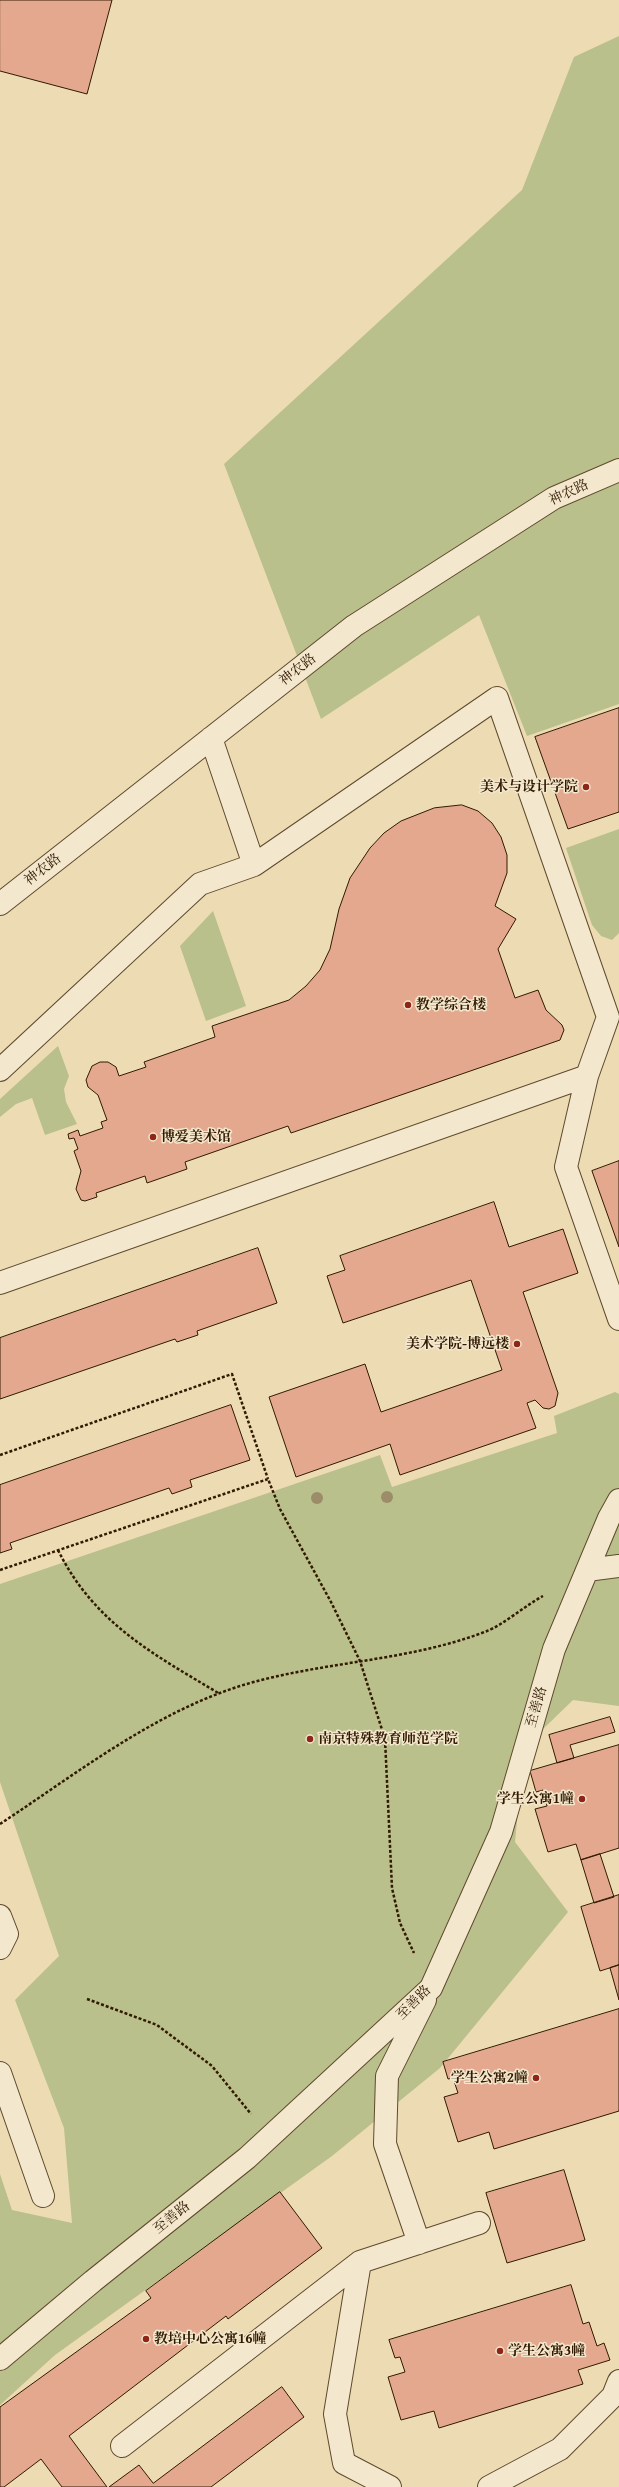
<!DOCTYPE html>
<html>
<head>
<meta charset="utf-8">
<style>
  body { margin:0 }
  canvas { display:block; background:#ecdbb3 }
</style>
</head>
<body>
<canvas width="619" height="2487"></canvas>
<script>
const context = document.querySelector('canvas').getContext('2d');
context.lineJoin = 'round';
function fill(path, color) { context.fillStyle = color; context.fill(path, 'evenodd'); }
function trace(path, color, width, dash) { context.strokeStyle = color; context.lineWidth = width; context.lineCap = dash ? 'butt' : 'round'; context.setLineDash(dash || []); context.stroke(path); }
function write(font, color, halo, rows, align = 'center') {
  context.font = font + ' "Gentium Book Plus","Noto Serif SC",serif'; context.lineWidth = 3; context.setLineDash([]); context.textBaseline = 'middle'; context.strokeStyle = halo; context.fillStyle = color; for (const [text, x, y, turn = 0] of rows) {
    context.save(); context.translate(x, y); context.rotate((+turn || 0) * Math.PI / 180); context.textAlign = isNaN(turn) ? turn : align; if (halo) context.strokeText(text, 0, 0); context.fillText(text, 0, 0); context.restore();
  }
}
const green = new Path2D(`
  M619,36V704L527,736L479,615L321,719L224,464L522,190L574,57Z
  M619,829V933L612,940L601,936L592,925L566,848Z
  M213,911L246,1006L206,1021L180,946Z
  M58,1046L69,1076L64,1089L66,1102L77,1124L45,1135L32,1098L16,1104L0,1117V1099Z
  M615,1392L619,1394V1706L573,1700L541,1731L519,1799L515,1842L568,1912L440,2068L332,2156L55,2355L0,2405V2174L12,2210L72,2223L64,2128L15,2000L59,1956L0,1782V1584L380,1455L392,1487L557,1433L554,1416Z`);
const building = new Path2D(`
  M0,0H112L87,94L0,71Z
  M619,708V812L568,829L535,737Z
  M462,805L478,811L492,823L501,837L507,855V873L495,906L516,919L498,949L515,998L538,990L546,1010L562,1025L564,1030L560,1040L291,1133L288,1126L185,1162L187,1169L147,1183L145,1176L96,1193L97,1197L85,1201L81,1200L76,1189L81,1171L74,1151L78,1149L74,1138L69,1139L68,1134L78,1130L80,1136L103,1128L101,1122L107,1120L98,1095L88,1087L86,1080L92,1066L100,1062H108L116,1067L119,1076L146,1067L144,1062L215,1037L212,1026L289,1000L306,986L320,970L330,949L339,909L350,878L370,848L384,833L401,821L434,808Z
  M619,1161V1247L592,1171Z
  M494,1202L509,1247L563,1229L578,1273L523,1292L558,1393L555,1406L549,1409L543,1408L535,1400L527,1403L536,1428L400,1475L390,1444L296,1477L269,1397L365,1364L381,1412L502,1370L471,1280L343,1323L327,1276L345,1270L340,1256Z
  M258,1248L277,1303L197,1331L198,1335L177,1342L175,1339L0,1399V1338Z
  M231,1405L250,1460L190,1480L192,1487L172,1494L169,1488L10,1543L12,1549L0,1553V1485Z
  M610,1717L615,1732L570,1745L574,1758L557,1763L549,1735Z
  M619,1745V1848L581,1860L576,1844L548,1852L535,1809L547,1806L543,1790L536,1792L530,1771Z
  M600,1854L614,1897L594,1903L581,1860Z
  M619,1895V1965L600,1971L581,1907Z
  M619,1965V2000L610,1968Z
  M619,2009V2111L494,2149L489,2132L458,2142L444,2097L458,2093L453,2078L448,2079L443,2062Z
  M564,2170L585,2240L507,2263L486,2193Z
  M280,2192L322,2248L228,2319L226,2316L69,2436L107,2487H62L41,2459L4,2487H0V2407L151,2298L146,2291Z
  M571,2285L583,2324L589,2322L597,2346L604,2343L610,2360L578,2370L583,2384L439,2428L434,2411L401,2420L388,2377L405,2372L400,2357L395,2358L389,2340Z
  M282,2387L304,2417L211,2487H109L139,2465L153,2483Z`);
const path = new Path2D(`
  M0,1455L232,1374L268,1479
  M58,1550C94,1623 153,1654 220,1694
  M0,1570L268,1479L280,1509L331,1602L360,1661L385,1739L392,1888L400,1923L414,1953
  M0,1824C76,1774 152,1714 240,1686C321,1661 408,1662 487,1631C503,1625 526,1605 543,1596
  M87,1999L157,2025L212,2066L251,2114`);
const minor = new Path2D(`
  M0,904L354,626L554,498L619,470
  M0,1070L200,884L254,865L211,738
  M587,1076L566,1167L619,1319
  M0,1283L587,1076L608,1017L497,698L254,865
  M587,1570L619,1566
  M0,1916L7,1934L0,1948
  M0,2073L43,2196
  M419,2243L385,2144L387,2076L425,2000
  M0,2359L93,2281L247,2158L431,1988L501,1832L554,1649L609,1518L619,1500
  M122,2446L360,2262
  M390,2487L344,2463L335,2414L360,2262L479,2223
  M489,2487L560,2449L613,2396L619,2381`);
const trees = [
  [387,1497],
  [317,1498]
];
const markers = [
  [586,787,4,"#8f2418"],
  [408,1005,4,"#8f2418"],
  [153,1137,4,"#8f2418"],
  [517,1344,4,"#8f2418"],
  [310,1739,4,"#8f2418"],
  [582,1799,4,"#8f2418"],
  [536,2078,4,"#8f2418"],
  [146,2339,4,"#8f2418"],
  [500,2351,4,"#8f2418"]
];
const streetNames = [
  ["神农路",569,493,-25],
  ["神农路",298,670,-38],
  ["神农路",43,870,-38],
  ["至善路",537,1707,-74],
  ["至善路",414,2003,-45],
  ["至善路",172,2218,-39]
];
const poiNames = [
  ["美术与设计学院",578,787,"right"],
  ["教学综合楼",416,1005],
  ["博爱美术馆",161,1137],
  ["美术学院-博远楼",509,1344,"right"],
  ["南京特殊教育师范学院",318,1739],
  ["学生公寓1幢",574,1799,"right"],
  ["学生公寓2幢",528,2078,"right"],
  ["教培中心公寓16幢",154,2339],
  ["学生公寓3幢",508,2351]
];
fill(green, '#b9c08c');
fill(building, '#e4a88f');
trace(building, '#321a00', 1);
trace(minor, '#604a2d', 24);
trace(path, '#321a00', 2.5, [3, 2]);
trace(minor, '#f3e8ce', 22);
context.fillStyle = '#9c8c68';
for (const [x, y] of trees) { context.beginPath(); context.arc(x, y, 6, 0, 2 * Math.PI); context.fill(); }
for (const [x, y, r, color] of markers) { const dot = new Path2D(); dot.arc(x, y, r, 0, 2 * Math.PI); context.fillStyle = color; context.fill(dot); trace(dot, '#f3e8ce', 1.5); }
write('14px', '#321a00', '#f3e8ce', streetNames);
write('bold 14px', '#321a00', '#f3e8ce', poiNames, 'left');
</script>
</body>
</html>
